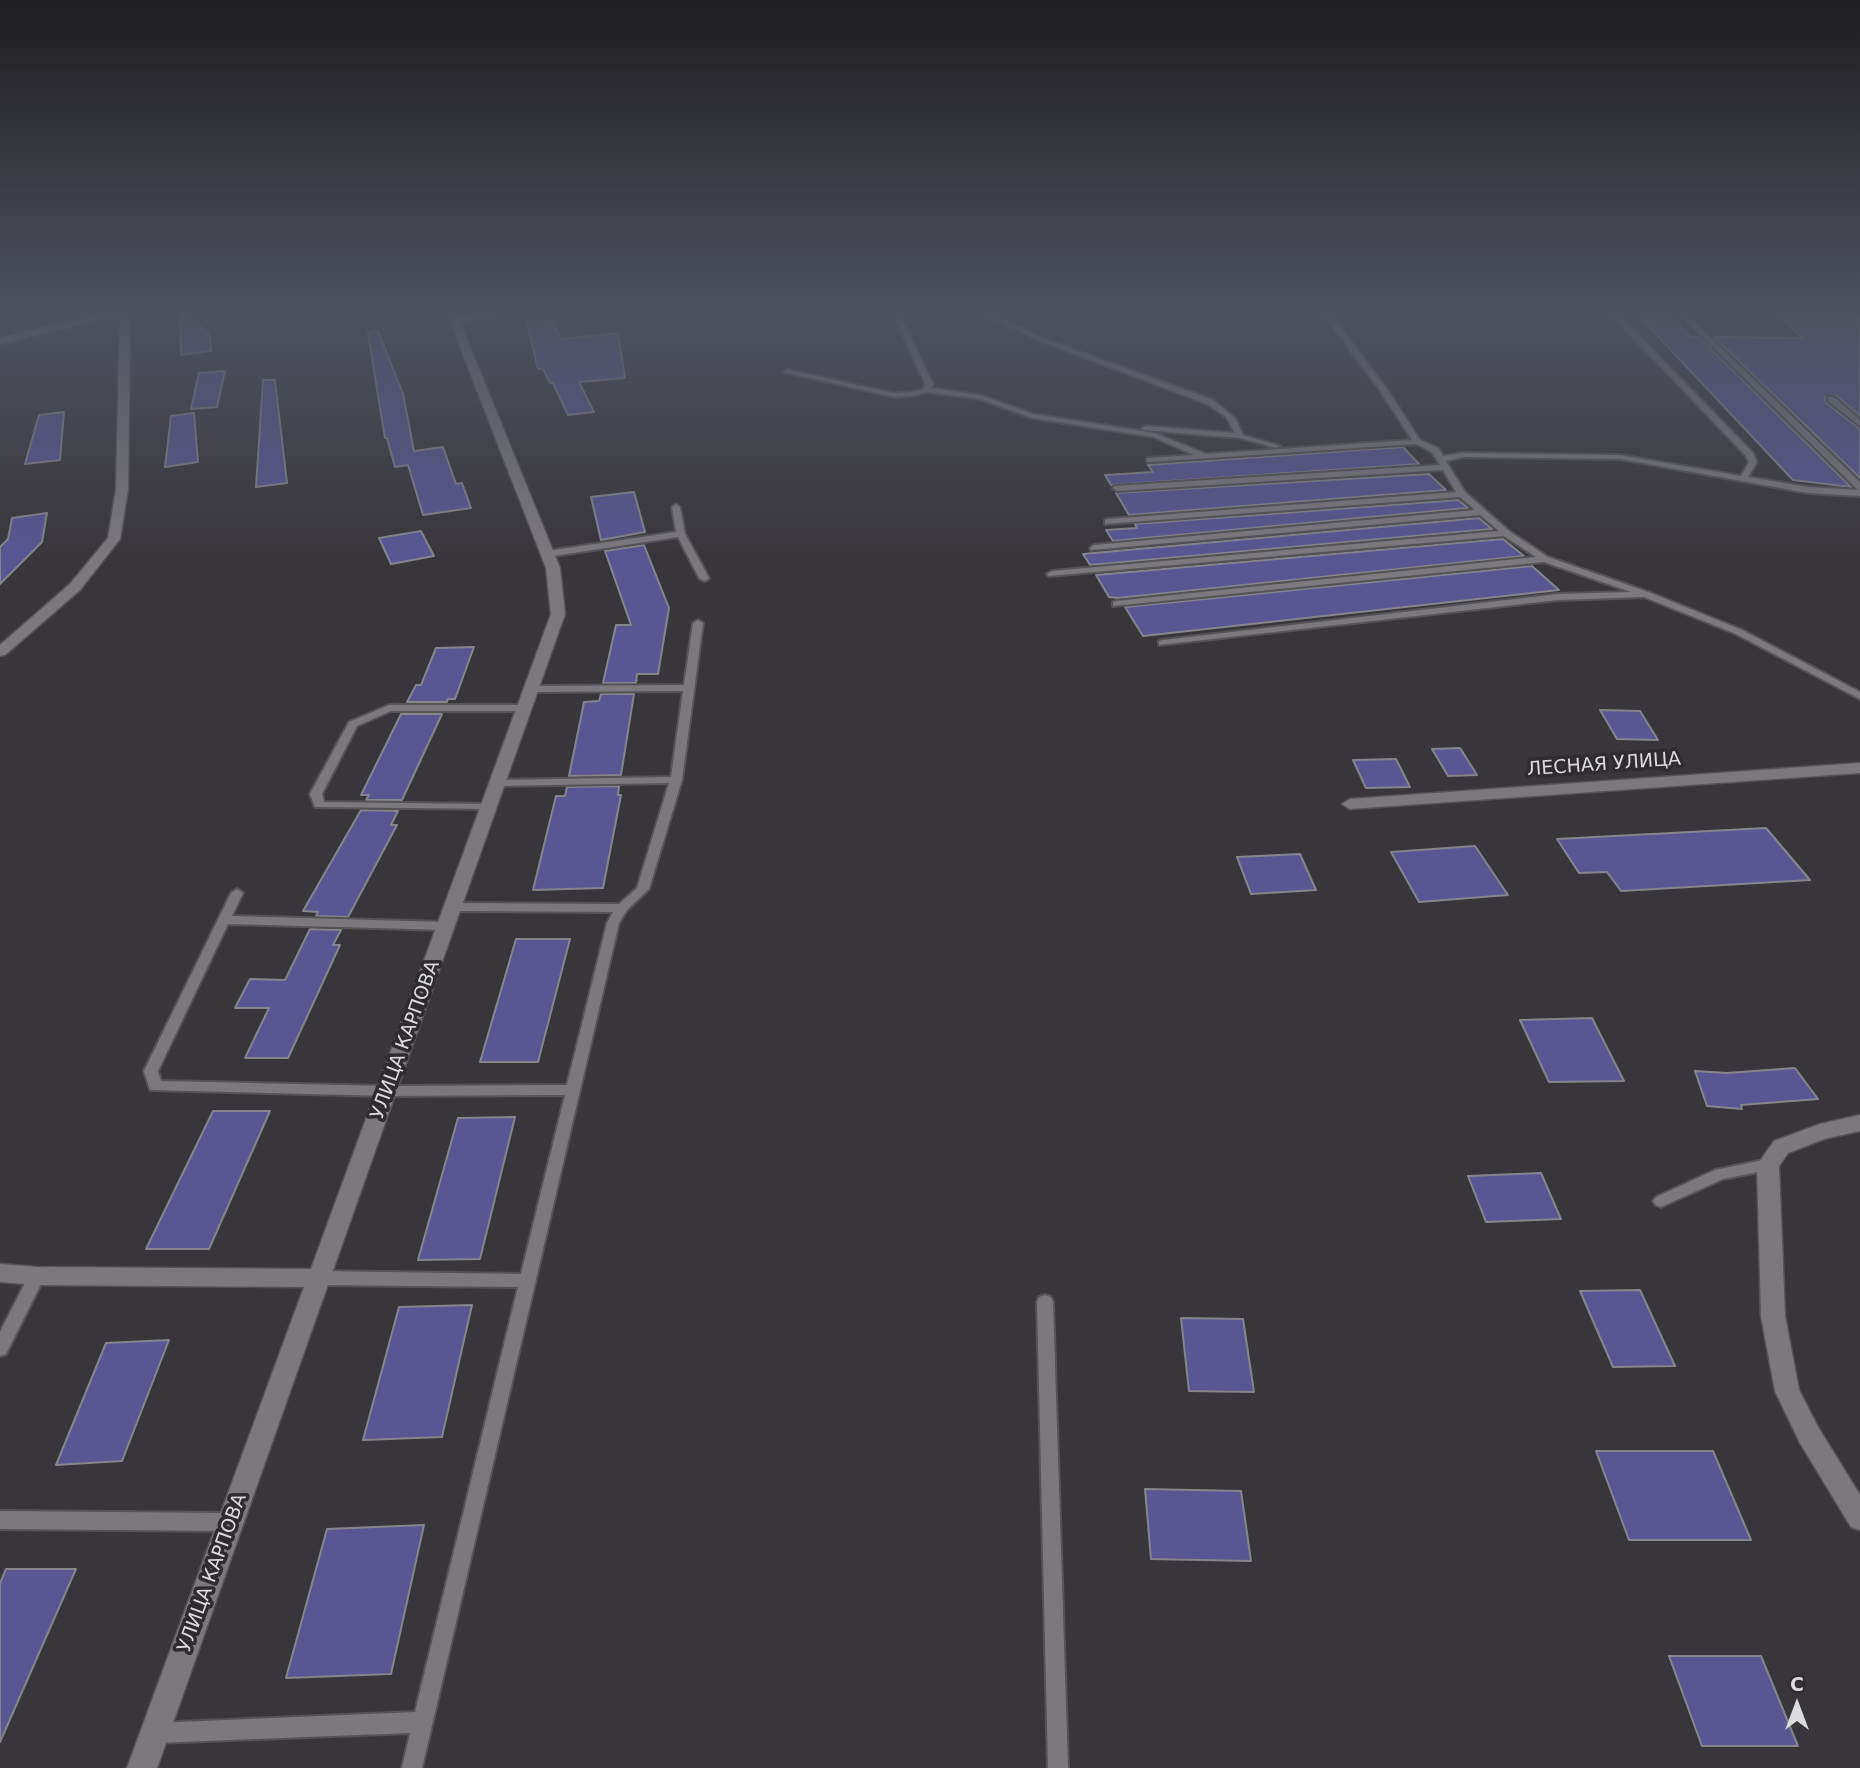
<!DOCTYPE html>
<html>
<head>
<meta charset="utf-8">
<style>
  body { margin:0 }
  #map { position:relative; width:1860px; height:1768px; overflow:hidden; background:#39363b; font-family:"DejaVu Sans",sans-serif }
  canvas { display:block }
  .north { position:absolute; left:1762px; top:1670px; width:70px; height:70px; -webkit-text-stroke:5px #2f2c30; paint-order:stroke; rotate:0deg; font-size:19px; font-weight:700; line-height:28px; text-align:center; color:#dbdadd }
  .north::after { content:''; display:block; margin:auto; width:24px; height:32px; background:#dbdadd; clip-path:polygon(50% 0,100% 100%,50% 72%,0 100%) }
</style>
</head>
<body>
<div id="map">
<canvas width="1860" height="1768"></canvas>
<div class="north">С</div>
</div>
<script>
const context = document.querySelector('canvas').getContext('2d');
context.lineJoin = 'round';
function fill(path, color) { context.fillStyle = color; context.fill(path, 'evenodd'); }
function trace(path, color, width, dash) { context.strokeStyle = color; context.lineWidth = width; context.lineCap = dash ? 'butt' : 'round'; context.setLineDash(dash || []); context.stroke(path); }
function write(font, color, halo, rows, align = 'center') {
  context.font = font + ' "DejaVu Sans",sans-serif'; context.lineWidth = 7; context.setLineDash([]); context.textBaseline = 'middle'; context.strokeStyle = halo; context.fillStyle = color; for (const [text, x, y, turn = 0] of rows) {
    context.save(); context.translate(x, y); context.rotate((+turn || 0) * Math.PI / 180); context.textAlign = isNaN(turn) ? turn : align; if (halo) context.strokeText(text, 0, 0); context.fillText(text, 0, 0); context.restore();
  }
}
const building = new Path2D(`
  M180,311H185L210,336L211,351L181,355Z
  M1634,311H1665L1691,337H1699L1851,487L1793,480Z
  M1773,311H1850L1860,319V416L1836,395L1825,397L1826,403L1860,429V478L1714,337L1803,338Z
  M552,320L561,339L618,333L625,378L579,382L594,412L568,415L553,383H550L543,369H538L527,323Z
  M378,331L403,394L414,451L443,447L456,484L462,483L471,508L423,515L408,465L395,467L387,438H385L368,333Z
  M225,371L217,407L191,409L199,373Z
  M263,380H275L287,483L256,487Z
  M64,412L60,460L25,464L39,415Z
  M194,413L198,462L165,467L171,416Z
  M1403,447L1419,464L1111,485L1105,475L1153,472L1148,465Z
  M1429,474L1446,490L1129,515L1116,493Z
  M634,492L645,532L601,540L591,497Z
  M1458,500L1468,508L1113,541L1106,530L1137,528L1135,524Z
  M47,513L42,542L0,584V547L8,539L12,518Z
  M1479,518L1492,529L1090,565L1083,554Z
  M421,531L434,556L391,564L379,538Z
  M1503,539L1524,556L1118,598L1109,597L1096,575Z
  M644,545L669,608L658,674H637L636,683H603L616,625H631L605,551Z
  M1532,566L1559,590L1143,636L1125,607Z
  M474,647L455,699H448L447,702H407L416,685H421L436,648Z
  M601,694H634L621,775L569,776L584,702L599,701Z
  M1600,710L1640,711L1658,740L1617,739Z
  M401,714H442L402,800H366L369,795H361Z
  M1460,748L1477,775L1448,776L1432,749Z
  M1396,759L1410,787L1366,788L1353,760Z
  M619,786L618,795H621L603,888L533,890L556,796H565L567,787Z
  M361,810L398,811L391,825H397L348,917L316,916L318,912L303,911Z
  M1766,828L1810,880L1621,891L1607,872L1579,873L1557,839Z
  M1475,846L1508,895L1419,902L1391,852Z
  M1300,854L1316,890L1251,894L1237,857Z
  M310,929L341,930L333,945H340L288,1058H245L269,1008H235L250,979L285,980Z
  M516,939H570L538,1062H480Z
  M1592,1018L1624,1081L1549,1082L1520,1020Z
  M1795,1068L1818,1099L1741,1105L1742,1109L1707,1106L1695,1071L1727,1073Z
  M213,1111H270L209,1249H146Z
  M515,1117L480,1259L418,1260L458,1118Z
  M1541,1173L1561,1219L1486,1222L1468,1176Z
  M1640,1290L1675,1366L1613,1367L1580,1291Z
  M472,1305L442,1437L363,1440L399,1307Z
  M1181,1318L1243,1319L1254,1392L1189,1391Z
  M169,1340L122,1461L56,1465L106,1343Z
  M1596,1451H1713L1751,1540H1629Z
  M1145,1489L1241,1491L1251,1561L1151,1559Z
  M424,1525L391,1674L286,1678L327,1529Z
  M6,1569H76L0,1742V1583Z
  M1669,1656H1761L1798,1746H1702Z`);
const service = new Path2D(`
  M892,311H898L933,384L931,388L980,395L1033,414L1155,433L1206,454L1412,440L1381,392L1321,311H1328L1387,389L1420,440L1438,448L1443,456L1463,453L1620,455L1741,476L1749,462L1746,456L1608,311H1615L1753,453L1757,462L1748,477L1808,487L1860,490V496L1808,493L1620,459L1463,457L1446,461L1465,492L1509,531L1548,557L1651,593L1742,630L1860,692V699L1736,634L1644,597L1558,600L1159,645V641L1163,640L1558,594L1631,592L1544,562L1113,606V602L1116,601L1536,557L1504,536L1049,576L1047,574L1052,571L1499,531L1480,515L1091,550L1090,548L1094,545L1475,510L1460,497L1105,524V520L1108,519L1456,492L1443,470L1117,491L1113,488L1114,486L1440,465L1432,452L1416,444L1150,462H1147V458L1194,455L1153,437L1032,418L979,399L926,392L912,396L894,397L784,372L788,370L894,393L912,392L923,389L925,384Z
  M976,311H985L1042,338L1213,400L1235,418L1243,435L1280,446L1276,448L1240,438L1143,430L1142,428L1146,426L1235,433L1226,417L1207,404L1038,340Z
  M1676,311H1683L1860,482V490L1857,489Z
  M1828,397H1834L1860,420V426L1828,401Z
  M676,504L680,507L685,534L709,578L707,580L704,581L699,578L678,537L547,557L542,554L547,551L676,532L672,507Z
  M698,620L703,623L682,780L649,889L627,910L619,923L422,1768H402L410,1733L154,1743L147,1740L144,1733L147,1726L154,1723L415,1712L518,1287L320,1285L314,1283L312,1278L314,1273L320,1271L521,1274L565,1095L387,1096L150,1090L144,1071L231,893L237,889L243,893L232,916L446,922L452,926L446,930L228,924L158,1071L161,1081L387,1086L567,1085L607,923L613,912L453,911L447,907L453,903L619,904L637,888L669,783L497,786L491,783L497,780L671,777L683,691L531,692L526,689L531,686L684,685L693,623Z
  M389,705H524L529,708L524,711H391L357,726L322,794L324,802L489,804L493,805L495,807L493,809L315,807L310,794L349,722Z
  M1768,1159L1773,1161L1775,1165L1773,1169L1723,1179L1661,1207L1656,1205L1653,1201L1656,1197L1715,1170Z
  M37,1270L43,1271L45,1276L6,1354L0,1356V1332L31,1271Z
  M1045,1295L1051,1297L1053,1302L1068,1768H1048L1037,1302L1039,1297Z
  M0,1511L231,1513L238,1516L240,1522L238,1528L231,1531L0,1529Z`);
const minor = new Path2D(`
  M111,311H130L128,489L120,539L80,590L5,655L0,656V645L70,584L108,538L116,489L120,315L0,344V338Z
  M446,311H456L458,317L500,311H529L460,322L560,568L565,614L157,1768H127L304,1287L37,1285L0,1282V1264L37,1267L311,1269L551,614L546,568Z
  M1860,763V773L1350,809L1342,804L1350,799Z
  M1860,1115V1131L1824,1139L1788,1153L1779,1166L1785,1316L1799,1390L1818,1427L1860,1495V1530L1851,1527L1800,1443L1775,1391L1761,1316L1757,1165L1774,1141L1820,1124Z`);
const streetNames = [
  ["ЛЕСНАЯ УЛИЦА",1604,765,-4],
  ["УЛИЦА КАРПОВА",406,1040,-70],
  ["УЛИЦА КАРПОВА",213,1573,-70]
];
fill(building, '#585794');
trace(building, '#85858b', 2);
trace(service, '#545356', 4);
trace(minor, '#545356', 3);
fill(service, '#7c797e');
fill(minor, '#7c797e');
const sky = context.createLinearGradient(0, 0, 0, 559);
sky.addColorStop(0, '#1f1e20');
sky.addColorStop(0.56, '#4e5260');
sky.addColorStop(1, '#4e526000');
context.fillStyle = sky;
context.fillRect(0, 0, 1860, 559);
write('19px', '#dbdadd', '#2f2c30', streetNames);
</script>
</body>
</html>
